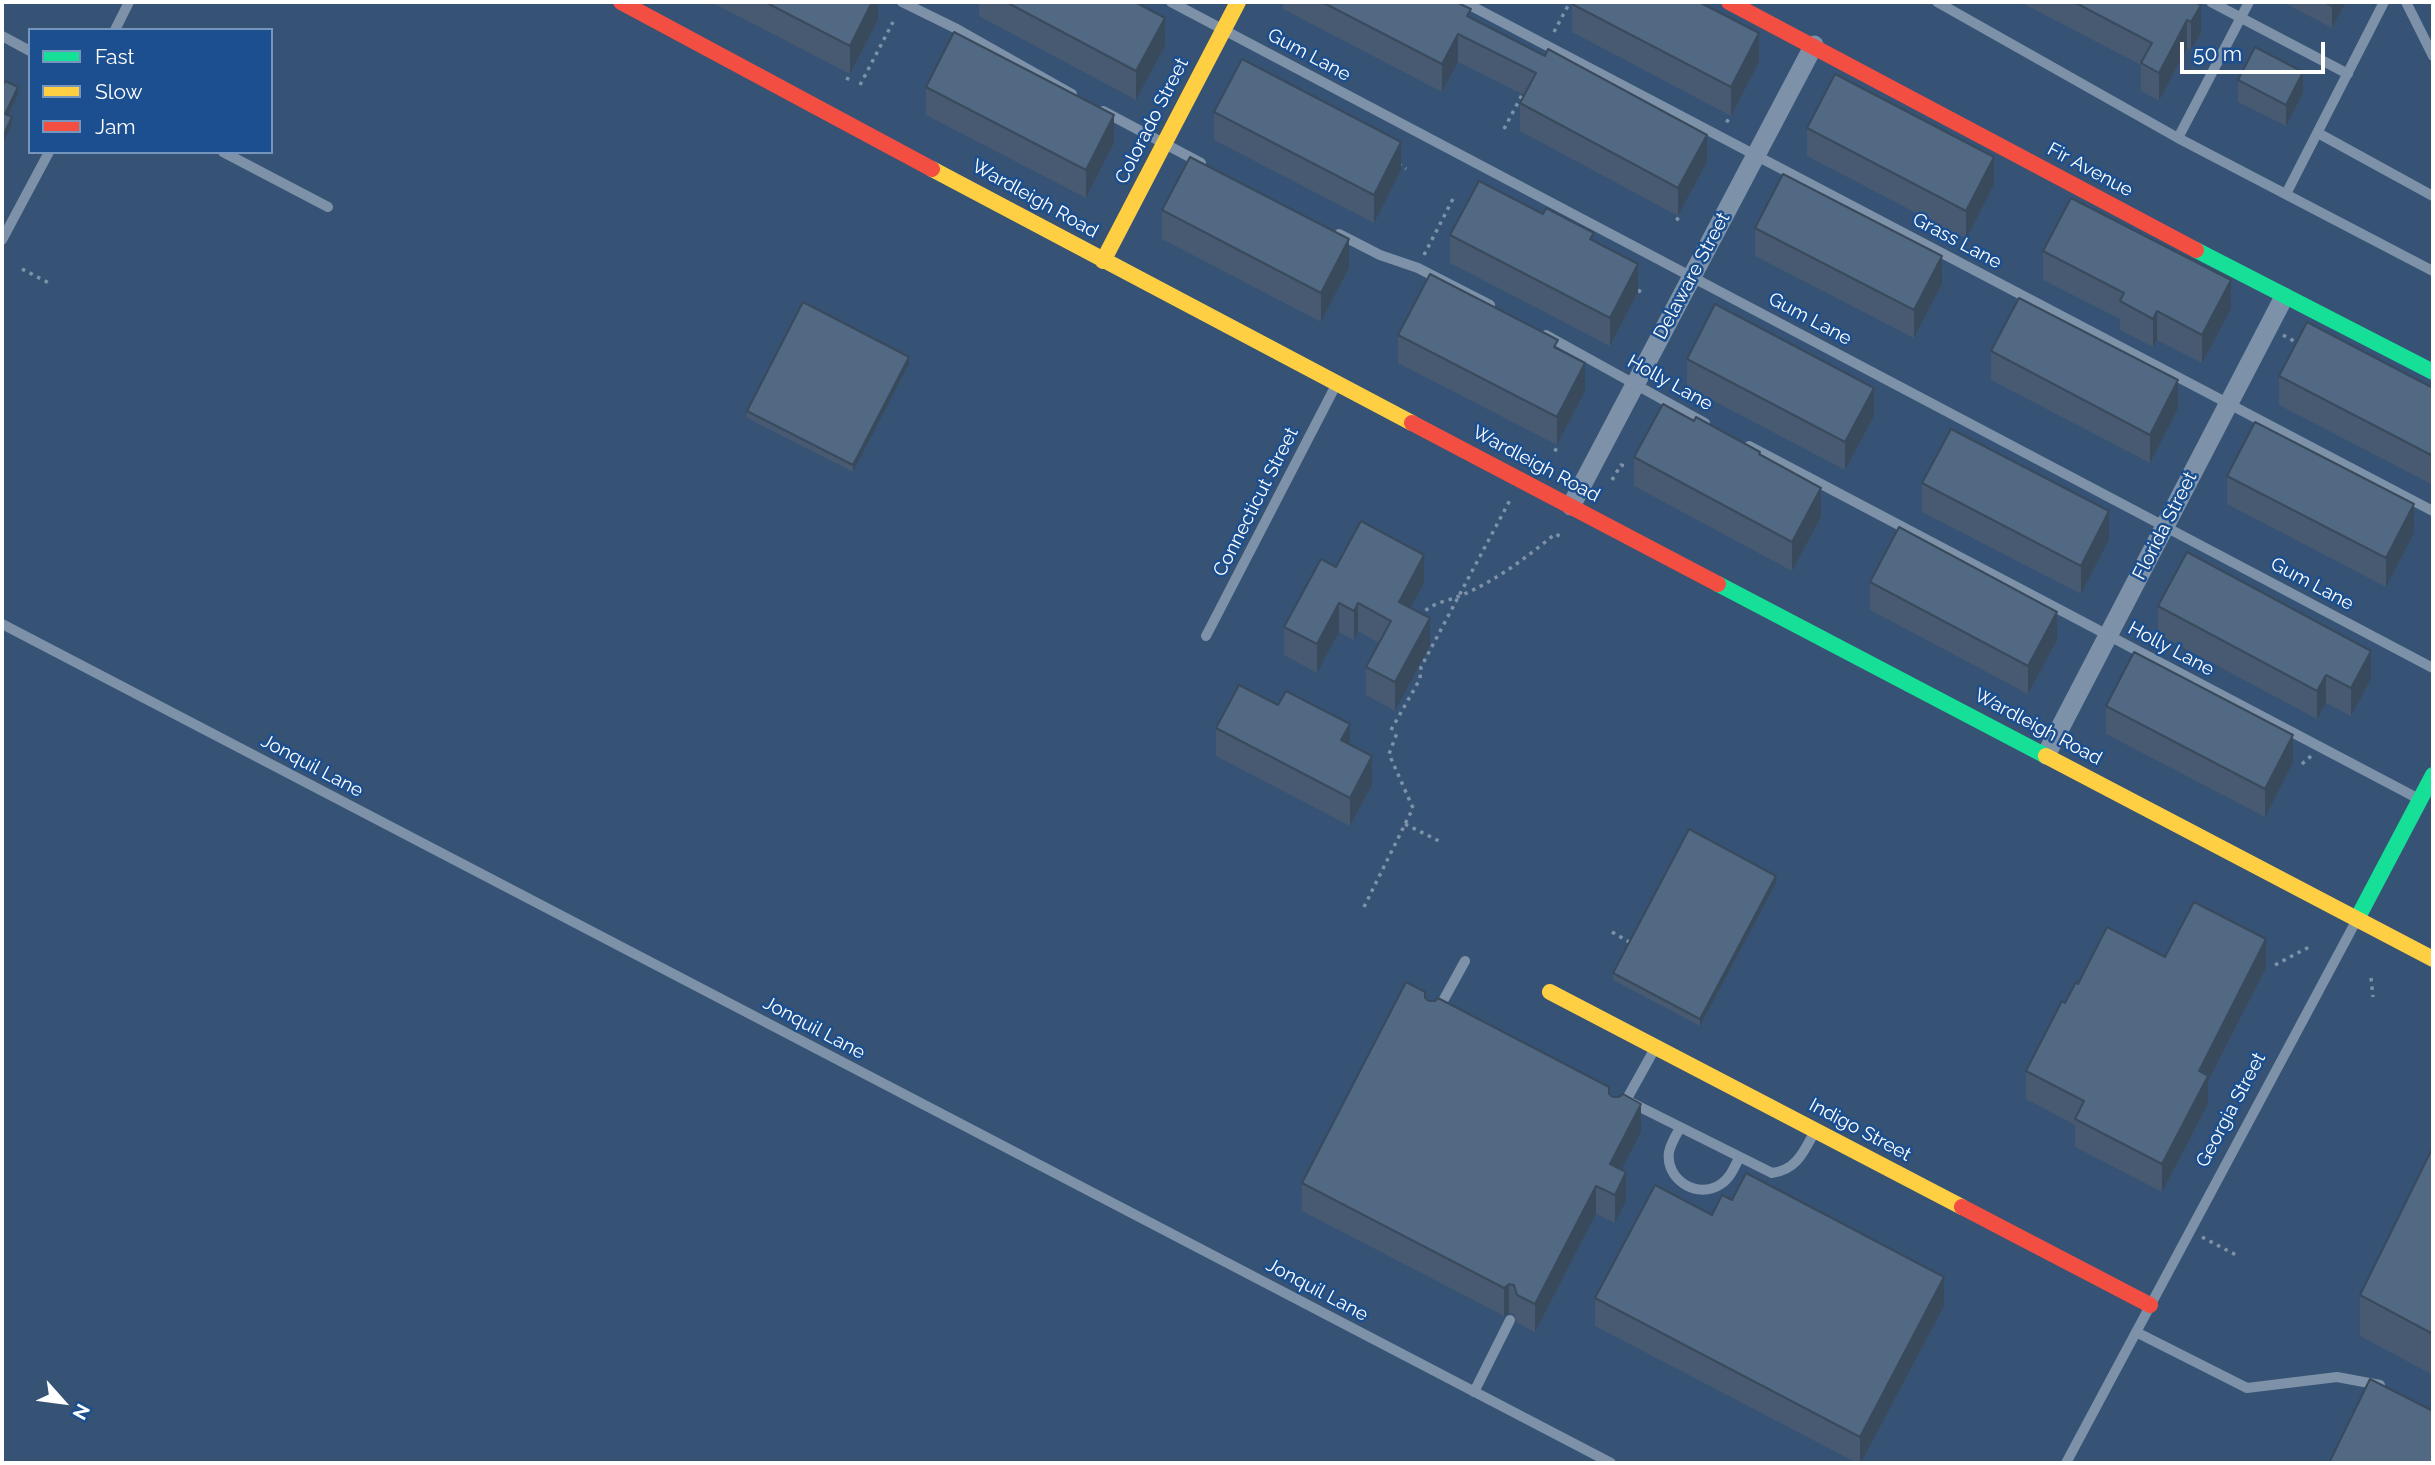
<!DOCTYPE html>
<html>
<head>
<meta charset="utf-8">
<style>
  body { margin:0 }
  #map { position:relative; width:2435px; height:1465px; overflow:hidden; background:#365274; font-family:Raleway,sans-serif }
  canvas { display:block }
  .frame { position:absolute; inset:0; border:4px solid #fff; pointer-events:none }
  .legend { position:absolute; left:28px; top:28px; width:245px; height:126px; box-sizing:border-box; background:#1b4f8f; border:2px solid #7695bc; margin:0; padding:9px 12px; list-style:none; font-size:21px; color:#fff }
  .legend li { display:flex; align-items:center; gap:14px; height:35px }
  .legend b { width:35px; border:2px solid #7695bc }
  .north { position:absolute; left:28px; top:1367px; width:70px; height:70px; -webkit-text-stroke:5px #1b4f8f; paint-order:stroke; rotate:118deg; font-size:19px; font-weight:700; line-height:28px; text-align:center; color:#fff }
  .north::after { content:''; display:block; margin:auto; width:24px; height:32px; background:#fff; clip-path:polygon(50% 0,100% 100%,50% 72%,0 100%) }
  .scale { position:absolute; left:2180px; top:42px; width:145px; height:32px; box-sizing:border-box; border:4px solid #fff; border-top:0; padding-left:9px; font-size:21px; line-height:24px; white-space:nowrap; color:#fff; -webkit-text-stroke:5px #1b4f8f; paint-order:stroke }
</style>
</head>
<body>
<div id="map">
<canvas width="2435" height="1465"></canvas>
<div class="frame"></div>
<ul class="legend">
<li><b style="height:9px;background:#16e098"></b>Fast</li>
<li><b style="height:9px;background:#ffcf43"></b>Slow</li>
<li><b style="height:9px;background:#f24e42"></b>Jam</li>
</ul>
<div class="north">N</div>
<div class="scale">50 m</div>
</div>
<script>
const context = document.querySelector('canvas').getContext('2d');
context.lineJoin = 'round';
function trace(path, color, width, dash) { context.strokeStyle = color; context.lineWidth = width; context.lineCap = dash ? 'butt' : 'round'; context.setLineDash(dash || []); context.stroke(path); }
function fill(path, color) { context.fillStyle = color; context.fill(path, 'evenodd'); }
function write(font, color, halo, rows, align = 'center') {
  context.font = font + ' Raleway,sans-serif'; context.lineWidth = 5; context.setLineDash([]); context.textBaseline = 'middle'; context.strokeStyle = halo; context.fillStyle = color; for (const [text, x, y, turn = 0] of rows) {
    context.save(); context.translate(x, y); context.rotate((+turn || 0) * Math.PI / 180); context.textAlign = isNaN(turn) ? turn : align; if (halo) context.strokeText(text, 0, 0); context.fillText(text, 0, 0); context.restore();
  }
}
const path = new Path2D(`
  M1554,32L1570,2
  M846,78L851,80
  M860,85L893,22
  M1726,120L1731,123
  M1504,129L1523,93
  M1398,164L1406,169
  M1676,218L1682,222
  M1424,255L1455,195
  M22,269L49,283
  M1638,290L1641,292
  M2283,335L2301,345
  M1554,449L1558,451
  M1612,480L1621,465L1627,467
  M1420,617C1428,604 1444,602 1457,597C1493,583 1526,558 1555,534L1560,536
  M1391,730L1420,679L1421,667L1510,500
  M2302,764L2311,756
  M1405,824L1443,843
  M1364,907L1413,808L1389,754L1397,733
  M1612,932L1631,943
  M2275,965L2309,947
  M2371,978L2373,997
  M2202,1237L2236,1255`);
const lane = new Path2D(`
  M902,2L957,29L1072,94
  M1171,2L2433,668
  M1464,2L2433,511
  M1937,2L2178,138L2433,271
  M2211,2L2348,74
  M2406,2L2433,56
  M115,30L129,2
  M2,36L30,51
  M1103,111L1201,163
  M2318,133L2433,196
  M2178,138L2249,2
  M223,152L328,207
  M2286,194L2384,2
  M1339,234L1380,255L1418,268L1490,305
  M2,240L49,152
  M1546,335L1705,423
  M1749,446L2417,798
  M2,624L1611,1463
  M1206,636L1336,385
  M1438,1010L1465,961
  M1630,1102L1772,1173C1797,1170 1804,1151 1815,1131
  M1624,1104L1654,1050
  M1680,1128C1676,1135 1671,1143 1669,1152C1665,1180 1698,1200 1721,1184C1730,1178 1734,1168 1739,1158
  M2136,1332L2247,1388L2337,1377L2380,1385
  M1474,1392L1510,1320
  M2066,1463L2355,923`);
const street = new Path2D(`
  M1571,506L1814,45
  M2046,755L2284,297`);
const fast = new Path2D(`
  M2196,250L2433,372
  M1718,584L2046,756
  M2357,919L2433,775`);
const slow = new Path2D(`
  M932,169L1412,423
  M1103,261L1238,2
  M2046,756L2433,959
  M1550,992L1962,1207`);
const jam = new Path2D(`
  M621,2L932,169
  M1729,2L2196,250
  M1412,423L1718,584
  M1962,1207L2150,1305`);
const wall = new Path2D(`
  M711,2H878V20L850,74Z
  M979,2H1135L1165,46L1136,100L979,16Z
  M1283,2H1456L1471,18L1707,162L1678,216L1520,131V103L1524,95L1458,62L1442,92L1283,9Z
  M2020,2H2195L2201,33L2191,50L2187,48L2159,101L2141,91V65Z
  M2283,2H2346L2332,28Z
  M1572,4L1759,62L1731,116L1572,32Z
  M2238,80L2303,93L2286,126L2238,102Z
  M926,87L1114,143L1086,198L926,115Z
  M1214,112L1401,170L1374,223L1214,140Z
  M1807,128L1994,185L1966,239L1807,156Z
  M1162,210L1349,268L1321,322L1162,239Z
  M1755,228L1942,284L1914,338L1755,256Z
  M1450,235L1594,241L1638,292L1610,346L1450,263Z
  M2043,251L2231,309L2202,363L2157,340L2153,347L2120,330V319L2043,280Z
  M1398,335L1558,349L1585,391L1557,445L1398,363Z
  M1991,351L2178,409L2150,463L1991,380Z
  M1687,359L1874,416L1845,470L1687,387Z
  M909,364L853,472L747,418V411Z
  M2279,376L2433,388V485L2279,405Z
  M1760,455L1821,517L1792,571L1634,486V457Z
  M2227,476L2414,533L2386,587L2227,504Z
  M1922,483L2109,540L2081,594L1922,512Z
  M1336,567L1424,583L1411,608L1430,646L1395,711L1366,695V667L1379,643L1358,631L1354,640L1339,632L1317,673L1284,655V627Z
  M1870,582L2057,640L2028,694L1870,610Z
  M2158,606L2371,679L2351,716L2326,703L2317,719L2158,634Z
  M2106,706L2293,763L2265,817L2106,734Z
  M1216,728L1350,745L1372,785L1350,826L1216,756Z
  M1776,883L1700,1026L1613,980V973Z
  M2165,957L2266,968L2208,1081V1104L2162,1192L2075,1147V1125L2026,1099V1071L2065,1003L2078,984Z
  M1425,998L1429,1001L1609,1094L1641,1132L1621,1170L1626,1201L1615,1223L1596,1214L1535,1332L1517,1323L1514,1314L1509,1313L1504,1316L1302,1211V1183Z
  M2433,1147V1375L2360,1336V1295Z
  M1712,1215L1944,1306L1861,1463H1857L1595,1326V1298Z`);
const shadedWall = new Path2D(`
  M872,2H878V20L850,74V46Z
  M2335,2H2346L2332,28V6Z
  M2201,5V33L2191,50V22Z
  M1165,18V46L1136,100V71Z
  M2187,20V48L2159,101V73Z
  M1759,33V62L1731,116V87Z
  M1458,34V62L1442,92V64Z
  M2303,72V93L2286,126V105Z
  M18,87V94L5,121V114Z
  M1114,115V143L1086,198V170Z
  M12,117V125L2,145V138Z
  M1707,135V162L1678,216V188Z
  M1401,142V170L1374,223V195Z
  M1994,157V185L1966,239V211Z
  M1349,239V268L1321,322V293Z
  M1942,256V284L1914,338V310Z
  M1638,264V292L1610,346V318Z
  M2231,280V309L2202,363V335Z
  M2157,311V340L2153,347V319Z
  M909,357V364L853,472V465Z
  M1585,363V391L1557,445V417Z
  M2178,380V409L2150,463V435Z
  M1874,388V416L1845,470V442Z
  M1821,488V517L1792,571V542Z
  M2414,504V533L2386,587V558Z
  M2109,511V540L2081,594V566Z
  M1424,555V583L1399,630V602Z
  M1339,603V632L1317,673V644Z
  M1358,603V631L1354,640V611Z
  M2057,612V640L2028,694V666Z
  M1430,618V646L1395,711V682Z
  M2371,651V679L2351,716V688Z
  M2326,675V703L2317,719V691Z
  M1350,724V752L1341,740Z
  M2293,735V763L2265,817V789Z
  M1372,756V785L1350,826V798Z
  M1776,876V883L1700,1026V1019Z
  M2266,939V968L2208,1081V1104L2162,1192V1164L2199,1071Z
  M1641,1104V1132L1610,1192V1164Z
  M1626,1172V1201L1615,1223V1195Z
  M1596,1186V1214L1535,1332V1304Z
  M1944,1277V1306L1861,1463H1860V1437Z
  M1509,1284V1313L1504,1316V1288Z`);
const building = new Path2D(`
  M765,2H872L850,46Z
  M1006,2H1135L1165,18L1136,71Z
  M1322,2H1456L1471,9L1467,16L1545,56L1548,49L1707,135L1678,188L1520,103L1536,73L1458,34L1442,64Z
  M1573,2H1699L1759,33L1731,87L1572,4Z
  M2074,2H2195L2201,5L2191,22L2187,20L2159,73L2141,63L2152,43Z
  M2324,2H2335L2332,6Z
  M954,32L1114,115L1086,170L926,87Z
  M2255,47L2303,72L2286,105L2238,80Z
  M1242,59L1401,142L1374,195L1214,112Z
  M1835,74L1994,157L1966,211L1807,128Z
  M5,81L18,87L5,114L12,117L2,138V87Z
  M1190,157L1349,239L1321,293L1162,210Z
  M1783,174L1942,256L1914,310L1755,228Z
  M1479,181L1543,214L1546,208L1594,233L1590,239L1638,264L1610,318L1450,235Z
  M2071,198L2231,280L2202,335L2157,311L2153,319L2120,301L2124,293L2043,251Z
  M1430,274L1558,340L1554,347L1585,363L1557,417L1398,335Z
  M2019,298L2178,380L2150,435L1991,351Z
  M803,302L909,357L853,465L747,411Z
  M1715,304L1874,388L1845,442L1687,359Z
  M2307,322L2433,388V456L2279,376Z
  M1663,404L1694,421L1696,417L1760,452L1759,454L1821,488L1792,542L1634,457Z
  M2255,422L2414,504L2386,558L2227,476Z
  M1951,429L2109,511L2081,566L1922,483Z
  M1361,521L1424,555L1399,602L1430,618L1395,682L1366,667L1391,621L1358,603L1354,611L1339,603L1317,644L1284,627L1321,559L1336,567Z
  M1899,527L2057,612L2028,666L1870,582Z
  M2187,552L2371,651L2351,688L2326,675L2317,691L2158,606Z
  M2134,652L2293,735L2265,789L2106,706Z
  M1239,685L1278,705L1286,691L1350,724L1341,740L1372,756L1350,798L1216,728Z
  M1689,829L1776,876L1700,1019L1613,973Z
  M2194,902L2266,939L2199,1071L2208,1076L2162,1164L2075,1119L2084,1101L2026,1071L2062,1001L2065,1003L2076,982L2078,984L2107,927L2165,957Z
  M1406,982L1425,992V998L1429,1001H1435L1438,998L1609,1087V1094L1613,1097H1619L1623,1094L1641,1104L1610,1164L1626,1172L1615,1195L1596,1186L1535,1304L1517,1295L1514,1285L1509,1284L1504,1288L1302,1183Z
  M2433,1147V1334L2360,1295Z
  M1746,1173L1944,1277L1860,1437L1595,1298L1655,1185L1712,1215L1722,1195L1732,1200Z
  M2370,1379L2433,1411V1463H2329Z`);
const streetNames = [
  ["Gum Lane",1309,55,28],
  ["Colorado Street",1152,121,-63],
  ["Fir Avenue",2090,170,28],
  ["Wardleigh Road",1035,199,29],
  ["Grass Lane",1957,241,28],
  ["Delaware Street",1692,276,-62],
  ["Gum Lane",1810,319,28],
  ["Holly Lane",1670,383,29],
  ["Wardleigh Road",1536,464,28],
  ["Connecticut Street",1256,502,-63],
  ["Florida Street",2165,526,-63],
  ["Gum Lane",2312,584,28],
  ["Holly Lane",2171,649,28],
  ["Wardleigh Road",2038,727,28],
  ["Jonquil Lane",312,766,28],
  ["Jonquil Lane",814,1028,28],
  ["Georgia Street",2231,1110,-62],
  ["Indigo Street",1860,1130,28],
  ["Jonquil Lane",1317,1290,28]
];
trace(path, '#7d92a8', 3.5, [3.5, 5]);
trace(lane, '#7d92a8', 10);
trace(street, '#7d92a8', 19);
trace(fast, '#16e098', 16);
trace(slow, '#ffcf43', 16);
trace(jam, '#f24e42', 16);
fill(wall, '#475a72');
fill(shadedWall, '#394a5c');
fill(building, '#526984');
trace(building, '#394a5c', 2);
write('19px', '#fff', '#1b4f8f', streetNames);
</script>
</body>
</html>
